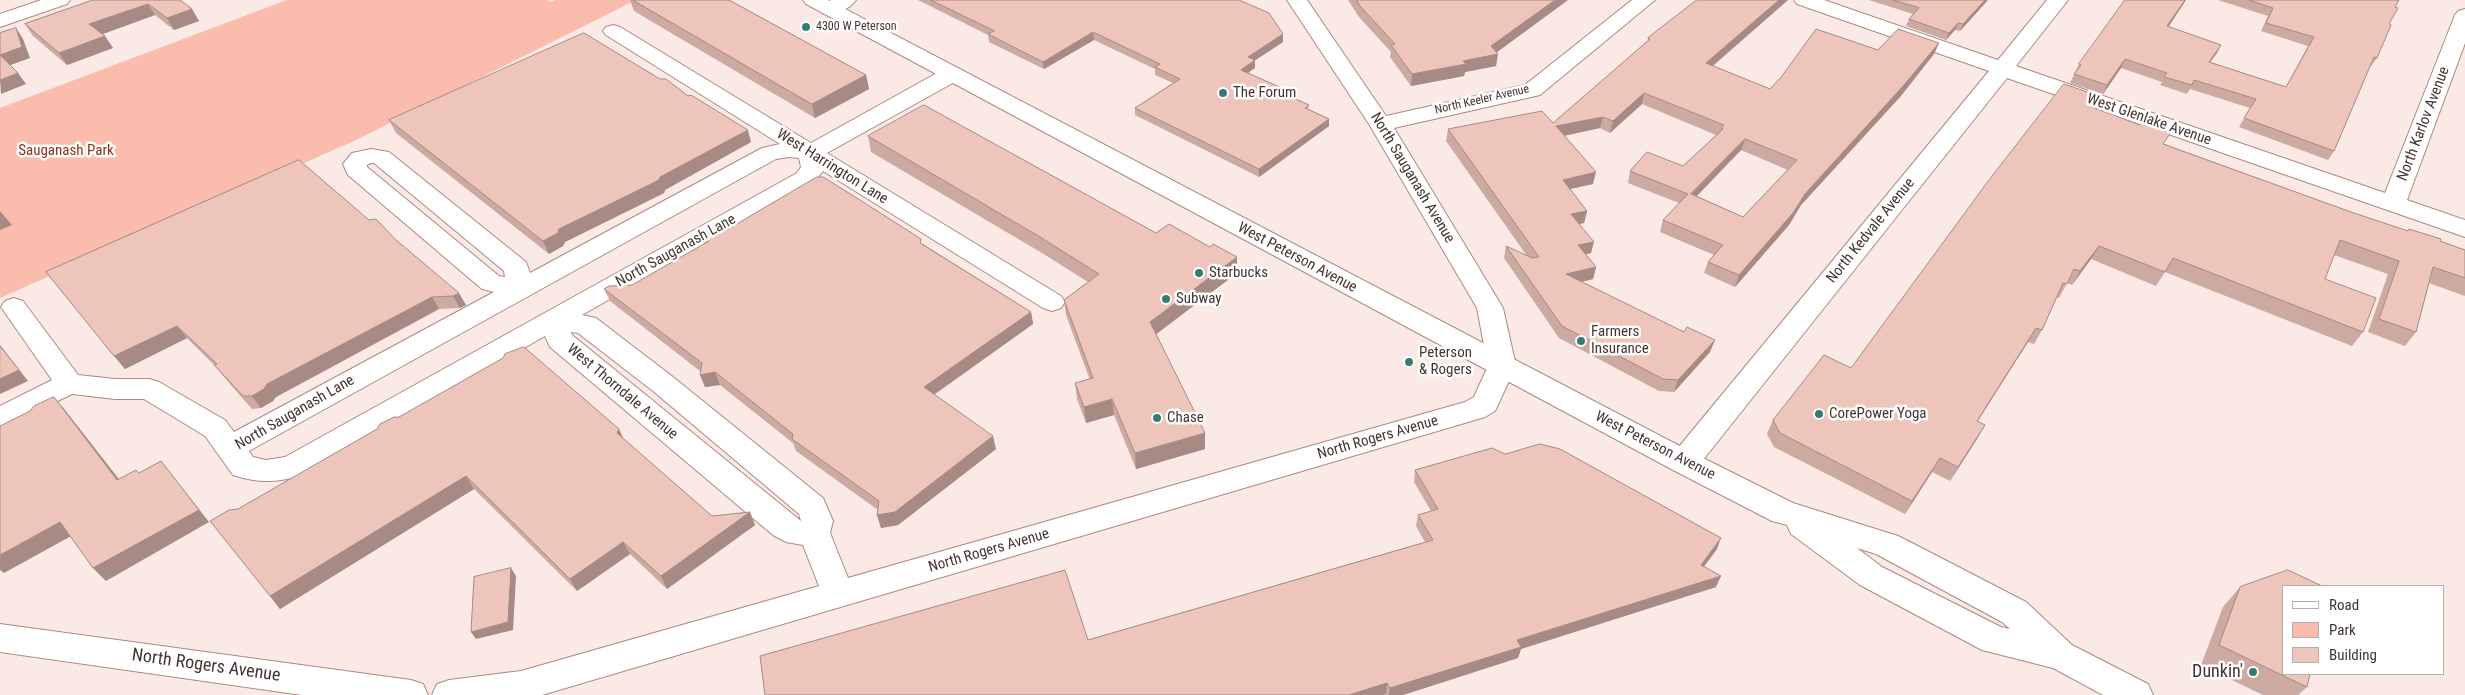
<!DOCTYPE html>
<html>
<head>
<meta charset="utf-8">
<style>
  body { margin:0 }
  #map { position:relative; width:2465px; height:695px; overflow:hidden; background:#fae9e5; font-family:"Roboto Condensed",sans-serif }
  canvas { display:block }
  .legend { position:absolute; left:2282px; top:585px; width:162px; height:90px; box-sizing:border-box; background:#fff; border:1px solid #b5aead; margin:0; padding:6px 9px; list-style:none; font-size:15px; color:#453531 }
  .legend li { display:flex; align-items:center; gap:10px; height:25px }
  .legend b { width:25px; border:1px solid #b5aead }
</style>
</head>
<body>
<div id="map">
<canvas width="2465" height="695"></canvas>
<ul class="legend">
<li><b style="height:6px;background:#fff"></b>Road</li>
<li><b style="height:14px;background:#fabdad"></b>Park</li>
<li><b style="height:14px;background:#edc5bb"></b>Building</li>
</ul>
</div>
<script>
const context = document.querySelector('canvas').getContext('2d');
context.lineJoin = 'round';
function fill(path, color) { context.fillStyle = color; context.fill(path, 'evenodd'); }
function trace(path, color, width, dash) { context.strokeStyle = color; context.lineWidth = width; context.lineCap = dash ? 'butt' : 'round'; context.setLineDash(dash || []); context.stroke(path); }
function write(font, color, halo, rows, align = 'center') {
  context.font = font + ' "Roboto Condensed",sans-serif'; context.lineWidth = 5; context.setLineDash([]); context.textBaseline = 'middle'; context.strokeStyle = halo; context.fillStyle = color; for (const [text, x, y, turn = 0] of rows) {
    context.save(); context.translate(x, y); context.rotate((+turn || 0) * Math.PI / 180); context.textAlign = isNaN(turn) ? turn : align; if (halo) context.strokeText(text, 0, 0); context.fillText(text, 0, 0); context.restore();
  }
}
const green = new Path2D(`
  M287,0H547L550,2L555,0H636L356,140L0,298V108Z`);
const minor = new Path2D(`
  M41,0H70L67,4L0,27V14Z
  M831,0H856C849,10 833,16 822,13L819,9Z
  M1287,0H1307L1386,116L1525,85L1632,0H1655L1540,95L1394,128L1503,308L1516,366L1495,411L1485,417L542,695H432L437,684L449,680L521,671L819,586L803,545L786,542L773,535L550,347L545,336L302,475C277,483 257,483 233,475L205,436L144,399H115L72,394L0,429V406L52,380L1,307L5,301L14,298L23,301L78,375L115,379H149L159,382L225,420L234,432L494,292L482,289L348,175L343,164L352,153L371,149L389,152L526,262L530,273L762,148L780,144L606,35L603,31L606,27L613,25L620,27L811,143L944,69L952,67L960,69L963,74L960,79L827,153L1061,296L1065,302L1061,308L1052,311L1043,308L823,171L813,183L582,315L596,318L673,377L823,498L833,521L830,533L848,578L1465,402L1474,397L1488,366L1477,308L1369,124ZM789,157L799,158L801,167L797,173L285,457L266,460L253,457L249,451L776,159ZM371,163H374L504,271L505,277L499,276L367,167V165ZM571,332L578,333L653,391L799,514L801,521L572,335Z
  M1794,0H1824L1998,60L2047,0H2068L2016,66L2385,193L2455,15L2458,11L2465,9V43L2407,200L2465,220V237L2007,78L1695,470L1684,473L1673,470L1669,462L1673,454L1989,71L1797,4Z
  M0,624L411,680L423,684L428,695H302L0,652Z`);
const major = new Path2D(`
  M803,0H828L1695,454L1793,503L1898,536L1912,543L2026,602L2072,645L2148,684L2153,695H2103L2053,668L1982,650L1860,585L1791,534L1787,525L1772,521L1673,470L806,4ZM1857,548L1876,554L2002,622L2010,629L2001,627L1882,567Z`);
const wall = new Path2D(`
  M93,0H180L192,9L199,21L174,30L155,15L103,34L113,48L67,65L33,36L25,24Z
  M630,0H729L866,75L869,89L815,118L634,11Z
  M918,0H1239L1283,42L1255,60V68L1248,73L1291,97L1309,105L1308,109L1329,119V126L1259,177L1135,115V108L1173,83L1155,75V69L1094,40L1044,69L989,42L988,35Z
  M1348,0H1568L1497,52L1496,66L1465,72L1464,76L1411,86L1390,57L1391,52L1359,17Z
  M1788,0L1713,66L1770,89L1878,50L1939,43L1934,54L1900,97L1801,205L1789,225L1735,287L1704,273L1708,262L1714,255L1660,232L1663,220L1679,203L1628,183L1630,171L1683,166L1716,135L1642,104L1610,133L1600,128L1564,136L1593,184L1570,189L1587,211L1584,223L1579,224L1591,253L1586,254L1596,267L1593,279L1581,282L1710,352L1674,392L1659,391L1559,338L1504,258L1506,246L1527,256L1446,141L1448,129L1553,123L1648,41V38ZM1741,150L1788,170L1743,217L1697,196Z
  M1869,0H1988L1960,31L1955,30L1946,40L1906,26L1909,19L1913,14Z
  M2186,0L2168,27L2221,45L2210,62L2286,87L2308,46L2261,31L2268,16L2218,0H2399L2395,7L2377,58L2371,66H2370L2334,151L2328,160L2239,127L2250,108L2190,89L2187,94L2160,85L2162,82L2121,68L2103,94L2070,83L2079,64Z
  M688,96L751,142L665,190L664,193L654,198L565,242L563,246L549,254L396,133L389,120Z
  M2093,107L2164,144L2351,212L2407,231L2409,229L2440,241L2465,250V296L2429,283L2416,332L2405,346L2368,332L2388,274L2334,255L2325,279L2363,332L2352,346L2165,272L2156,286L2091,259L2072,285L2067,283L2059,298L2057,297L2042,330L2034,344L2028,342L1977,421V439L1950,481L1932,472L1905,514L1774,447L1767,434L1773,420L1851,368Z
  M868,136L1156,233L1210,247L1237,257V273L1156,334L1205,449L1136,469L1114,415L1086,423L1077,399L1075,383L1090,380L1066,315L1064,300L1088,282L1042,253L871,152Z
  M369,220L396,240L466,305L460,308L439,309L276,397L273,401L261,408L252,409L224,377L215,366L187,338L125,369L46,272Z
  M700,235L923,244L1031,312L1033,324L934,395L996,449L898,525L881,528L877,515L878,510L796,451L793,443L720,385L705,387L700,371L610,301L604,289L632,285L704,244Z
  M624,439L712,516L750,512L755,525L667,589L630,554L577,591L474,489L280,609L270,596L238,509Z
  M1415,470L1717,549L1704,566L1716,587L1521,649L1518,658L1403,695H1386V694L1383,695H765L1088,640L1425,542L1416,526L1418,515L1431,511L1414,482Z
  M2240,587L2307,687L2298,695H2263L2201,665L2223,607Z`);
const shadedWall = new Path2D(`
  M1555,0H1568L1493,55L1498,54L1496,66L1465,72L1464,76L1411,86L1412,74L1491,46Z
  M1779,0H1788L1703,74L1706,63Z
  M1985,0H1988L1960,31L1963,24Z
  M2185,0H2186L2163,35L2167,26Z
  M148,4L155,15L97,36L89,24Z
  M192,9L199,21L174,30L167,18Z
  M1958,23L1955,30L1946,40L1949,33Z
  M16,28L23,39L30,58L8,66L0,55Z
  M1093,32L1094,40L1044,69L1043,62Z
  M1283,34V42L1248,65V57Z
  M105,36L113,48L67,65L59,53Z
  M1939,43L1934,54L1900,97L1801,205L1789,225L1735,287L1739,275L1805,194Z
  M2221,45L2217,53L2204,70L2209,62Z
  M2125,59L2121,68L2103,94L2107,85Z
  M1255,60V68L1241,77V70Z
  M18,73L26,84L1,94L0,80Z
  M866,75L869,89L815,118L812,104Z
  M1644,93L1642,104L1610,133L1613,121Z
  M1603,117L1600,128L1553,138L1556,126Z
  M1329,119V126L1259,177V169Z
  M748,130L751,142L665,190L664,193L654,198L565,242L563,246L549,254L543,241L559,229Z
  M1745,139L1741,150L1688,205L1691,194Z
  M1596,172L1593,184L1560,191L1563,180Z
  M0,211L12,225L0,230Z
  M1587,211L1584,223L1568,226L1571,214Z
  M1594,242L1591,253L1576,257L1578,245Z
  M2099,246L2091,259L2072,285L2080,271Z
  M1237,257V273L1151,338L1150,322Z
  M1596,267L1593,279L1563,286L1566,274Z
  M459,293L466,305L460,308L453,296Z
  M432,297L439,309L276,397L273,401L261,408L252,396L267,384Z
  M1031,312L1033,324L926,400L924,387Z
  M177,326L187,338L125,369L114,356Z
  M2036,328L2028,342L1969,435L1977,421Z
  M1715,340L1710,352L1674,392L1678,380Z
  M0,345L28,381L0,394Z
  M715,372L720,385L705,387L700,375Z
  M54,397L65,410L129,492L117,480Z
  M1112,399L1114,415L1086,423L1084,407Z
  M1985,425L1977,439L1950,481L1958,467Z
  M619,429L625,442L617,433Z
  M1205,433V449L1136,469L1135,453Z
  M993,436L996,449L898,525L881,528L877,515Z
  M1940,458L1932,472L1905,514L1912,501Z
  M161,461L209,522L106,581L93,568Z
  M466,476L474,489L280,609L270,596Z
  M750,512L755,525L667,589L661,576Z
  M60,522L73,535L4,573L0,570V555Z
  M1721,538L1717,549L1697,576L1701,565Z
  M623,542L630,554L577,591L570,579Z
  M511,568L516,576L513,630L476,639L471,632Z
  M1721,576L1716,587L1521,649L1518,658L1403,695H1389L1390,688L1517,640Z
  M1387,683L1386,694L1383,695H1349Z`);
const building = new Path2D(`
  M93,0H180L192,9L167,18L148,4L89,24L105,36L59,53L25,24Z
  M633,0H729L866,75L812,104Z
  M931,0H1239L1269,13L1283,34L1248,57L1255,60L1241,70L1291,92L1287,95L1309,105L1305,108L1329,119L1259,169L1135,108L1180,79L1155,67L1160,64L1093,32L1043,62L988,34L994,31Z
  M1357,0H1555L1491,46L1498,54L1463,61L1466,64L1412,74L1391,45L1395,44L1360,6Z
  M1697,0H1779L1706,63L1770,89L1782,76L1816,29L1878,50L1898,29L1939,43L1904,85L1805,194L1793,213L1739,275L1708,262L1723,245L1663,220L1688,194L1630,171L1647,152L1683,166L1723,129L1721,128L1724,125L1644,93L1613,121L1603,117L1556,126L1596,172L1563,180L1587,211L1571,214L1594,242L1578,245L1596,267L1566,274L1684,332L1687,327L1715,340L1678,380L1663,379L1562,326L1506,246L1532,258L1539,257L1448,129L1542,111L1553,123L1650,39L1648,38ZM1745,139L1797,160L1743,217L1691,194Z
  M1893,0H1985L1963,24L1958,23L1949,33L1909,19L1919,8Z
  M2125,0H2185L2167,26L2221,45L2209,62L2286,87L2314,37L2266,23L2273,8L2249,0H2399L2395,7L2398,8L2389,24L2391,25L2377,58L2374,57L2334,151L2244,118L2256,99L2194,80L2192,85L2164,77L2167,73L2125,59L2107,85L2074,74L2081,65L2079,64Z
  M16,28L22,47L0,55L18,73L0,80V33Z
  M584,33L660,79H666L688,96L691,95L748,130L660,177L659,180L649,185L559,229L558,233L543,241L389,120Z
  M2064,84L2099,96L2092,107L2140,125L2142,121L2171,132L2163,144L2351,212L2408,231L2409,229L2441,239L2440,241L2465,250V278L2433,267L2416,332L2379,319L2399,261L2340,240L2325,279L2376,298L2363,332L2173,258L2165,272L2099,246L2080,271L2074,269L2067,284L2063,283L2042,330L2036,328L1977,421L1985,425L1958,467L1940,458L1912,501L1780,433L1773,420L1824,355L1851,368L1989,180Z
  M924,105L1156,233L1169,224L1210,247L1213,244L1237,257L1150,322L1205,433L1135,453L1112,399L1084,407L1075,383L1093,378L1064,300L1099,274L1040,237L868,136Z
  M299,160L369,220L376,219L396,240L459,293L453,296L432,297L267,384L264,389L252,396H243L214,365L217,364L177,326L114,356L46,272Z
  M817,177H823L860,200L921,239L920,243L1031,312L924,387L993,436L895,512L877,515L879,501L792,439L793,434L715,372L700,375L702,363L604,289L609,286L632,285L709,241L700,235L710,229L726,230Z
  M0,346L19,370L0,379Z
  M524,347L619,429L617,433L712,516L750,512L661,576L623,542L570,579L466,476L270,596L210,521L229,510L238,509L377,429L380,424L394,417H399L503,358L505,354Z
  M54,397L117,480L136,470L139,473L161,461L199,510L93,568L60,522L0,555V426L30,411L34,406Z
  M1540,444L1560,449L1721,538L1701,565L1721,576L1517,640L1521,647L1390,688L1387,683L1349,695H765L760,656L1065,570L1088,640L1433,540L1418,515L1438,509L1415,470L1492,448L1505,454Z
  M511,568L508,622L471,632L474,577Z
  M2288,570L2322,586H2284V674H2310L2307,687L2219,645L2240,587Z`);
const markers = [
  [806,27,5,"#347b73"],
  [1223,93,5,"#347b73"],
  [1199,273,5,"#347b73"],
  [1166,299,5,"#347b73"],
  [1581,341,5,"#347b73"],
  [1409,362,5,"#347b73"],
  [1819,414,5,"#347b73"],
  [1157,418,5,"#347b73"],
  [2253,672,5,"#347b73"]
];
const farPoinames = [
  ["4300 W Peterson",816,27]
];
const farStreetnames = [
  ["North Keeler Avenue",1482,100,-13]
];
const poiNames = [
  ["The Forum",1233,93],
  ["Starbucks",1209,273],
  ["Subway",1176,299],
  ["Farmers",1591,332],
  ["Insurance",1591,349],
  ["Peterson",1419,353],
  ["& Rogers",1419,370],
  ["CorePower Yoga",1829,414],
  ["Chase",1167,418]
];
const streetNames = [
  ["West Glenlake Avenue",2149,120,19],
  ["North Karlov Avenue",2424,124,-69],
  ["West Harrington Lane",832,167,32],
  ["North Sauganash Avenue",1412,178,59],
  ["North Kedvale Avenue",1871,231,-51],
  ["North Sauganash Lane",676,251,-29],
  ["West Peterson Avenue",1297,258,28],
  ["West Thorndale Avenue",622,392,40],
  ["North Sauganash Lane",295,413,-30],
  ["North Rogers Avenue",1378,438,-16],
  ["West Peterson Avenue",1655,446,27],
  ["North Rogers Avenue",989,551,-16]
];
const parkNames = [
  ["Sauganash Park",66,151]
];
const nearStreetnames = [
  ["North Rogers Avenue",206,666,8]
];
const nearPoinames = [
  ["Dunkin'",2243,672]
];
fill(green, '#fabdad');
trace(minor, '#ad897f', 2);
trace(major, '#ad897f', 2);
fill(minor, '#fff');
fill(major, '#fff');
fill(wall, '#cca9a1');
fill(shadedWall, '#a68a83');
fill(building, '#edc5bb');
trace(building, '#a68a83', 1);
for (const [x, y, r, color] of markers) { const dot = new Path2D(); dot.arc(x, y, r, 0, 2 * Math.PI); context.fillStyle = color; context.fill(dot); trace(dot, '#fff', 2); }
write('12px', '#453531', '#fff', farPoinames, 'left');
write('12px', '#453531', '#fff', farStreetnames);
write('15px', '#453531', '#fff', poiNames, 'left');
write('15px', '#453531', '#fff', streetNames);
write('15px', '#8e331b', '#fff', parkNames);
write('18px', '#453531', '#fff', nearStreetnames);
write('18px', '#453531', '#fff', nearPoinames, 'right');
</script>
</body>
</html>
